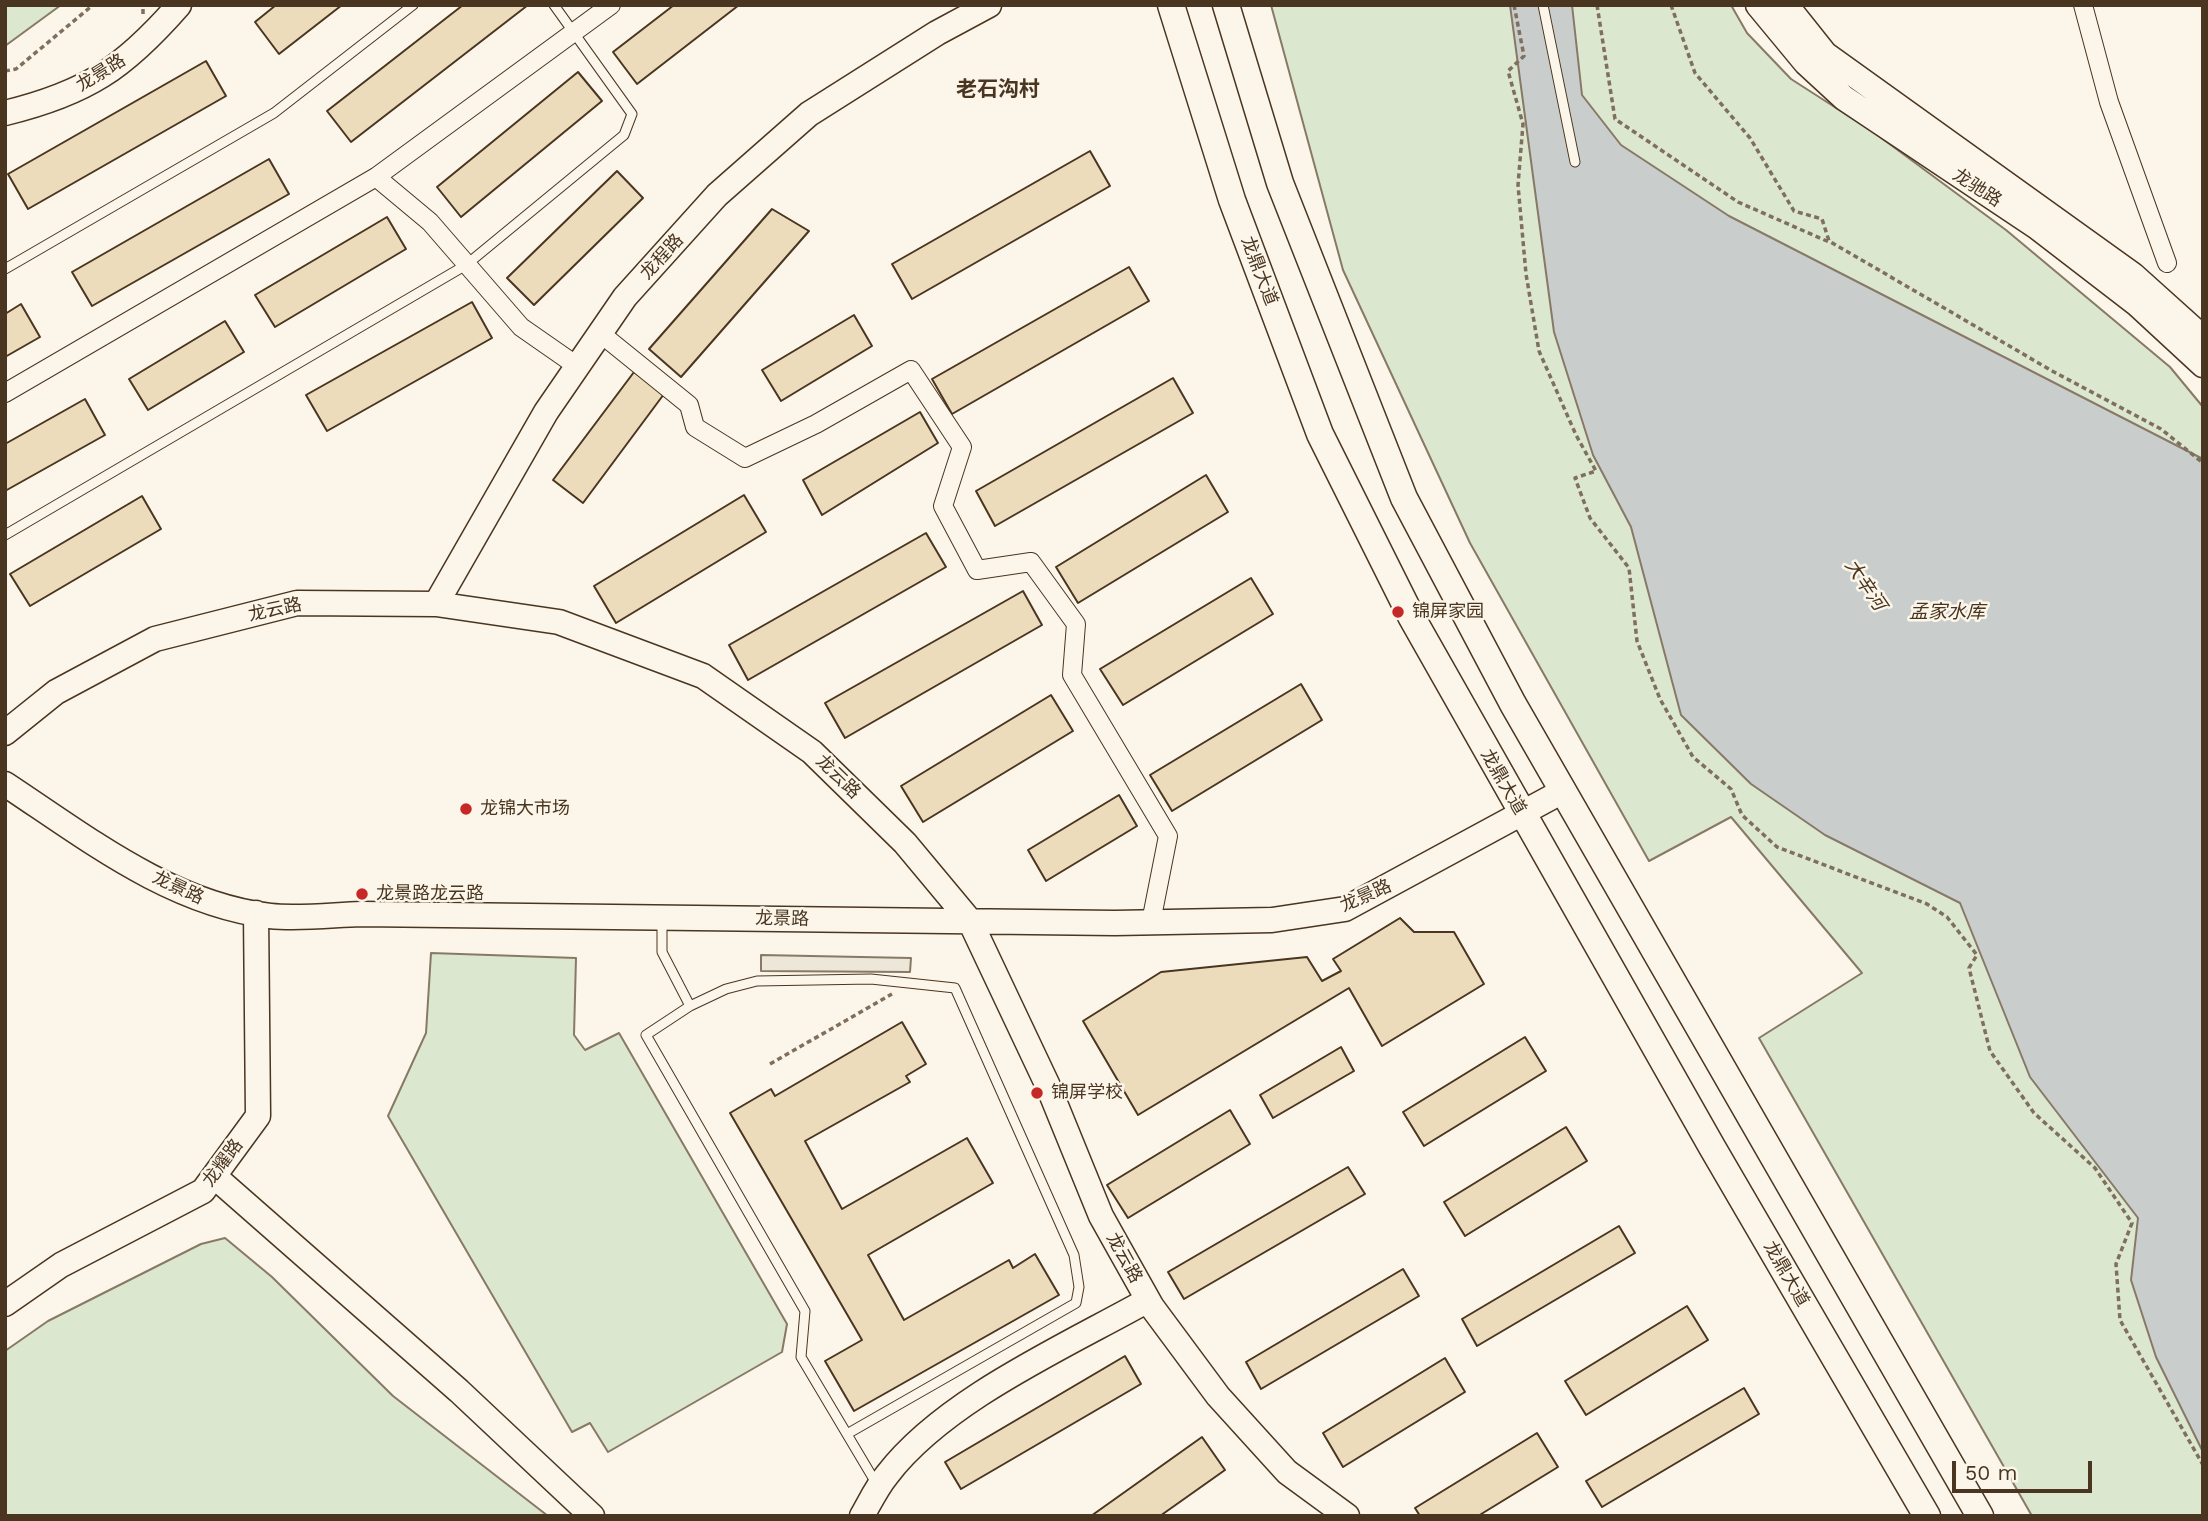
<!DOCTYPE html>
<html>
<head>
<meta charset="utf-8">
<style>
  body { margin:0 }
  #map { position:relative; width:2208px; height:1521px; overflow:hidden; background:#fbf6e9; font-family:"Work Sans",sans-serif }
  canvas { display:block }
  .frame { position:absolute; inset:0; border:7px solid #4a3520; pointer-events:none }
  .scale { position:absolute; left:1952px; top:1461px; width:140px; height:32px; box-sizing:border-box; border:4px solid #4a3520; border-top:0; padding-left:9px; font-size:21px; line-height:24px; white-space:nowrap; color:#4a3520; -webkit-text-stroke:5px #fbf6e9; paint-order:stroke }
</style>
</head>
<body>
<div id="map">
<canvas width="2208" height="1521"></canvas>
<div class="frame"></div>
<div class="scale">50 m</div>
</div>
<script>
const context = document.querySelector('canvas').getContext('2d');
context.lineJoin = 'round';
function fill(path, color) { context.fillStyle = color; context.fill(path, 'evenodd'); }
function trace(path, color, width, dash) { context.strokeStyle = color; context.lineWidth = width; context.lineCap = dash ? 'butt' : 'round'; context.setLineDash(dash || []); context.stroke(path); }
function write(font, color, halo, rows, align = 'center') {
  context.font = font + ' "Work Sans","Noto Sans SC",sans-serif'; context.lineWidth = 5; context.setLineDash([]); context.textBaseline = 'middle'; context.strokeStyle = halo; context.fillStyle = color; for (const [text, x, y, turn = 0] of rows) {
    context.save(); context.translate(x, y); context.rotate((+turn || 0) * Math.PI / 180); context.textAlign = isNaN(turn) ? turn : align; if (halo) context.strokeText(text, 0, 0); context.fillText(text, 0, 0); context.restore();
  }
}
const green = new Path2D(`
  M5,5H61L5,46Z
  M1271,5H1731L1747,33L1791,79L1872,131L2006,230L2170,367L2203,407V1516H2032L1759,1038L1862,973L1731,817L1649,861L1470,543L1343,270Z
  M431,953L576,958L574,1035L585,1050L619,1033L787,1324L782,1352L608,1452L590,1423L572,1432L388,1116L426,1033Z
  M225,1238L272,1277L393,1396L548,1516H5V1351L48,1321L201,1244Z`);
const parking = new Path2D(`
  M761,955L911,958L910,972L761,971Z`);
const water = new Path2D(`
  M1510,5H1572L1582,95L1621,145L1729,216L2203,459V1452L2156,1357L2131,1280L2138,1218L2030,1077L1960,903L1825,835L1751,784L1681,715L1631,527L1593,455L1554,332Z`);
const building = new Path2D(`
  M276,5H342L279,54L255,22Z
  M463,5H528L351,142L327,111Z
  M674,5H739L637,84L613,52Z
  M206,61L226,96L28,209L8,174Z
  M578,72L602,101L461,217L437,187Z
  M1090,151L1110,186L912,299L892,264Z
  M269,159L289,194L92,306L72,272Z
  M617,171L643,198L534,305L507,278Z
  M772,209L809,231L681,377L649,349Z
  M387,217L406,249L275,327L255,295Z
  M1129,267L1149,301L952,414L932,379Z
  M472,302L492,338L327,431L306,395Z
  M21,304L40,337L5,357V314Z
  M854,315L872,346L781,401L762,370Z
  M225,321L244,352L148,410L129,379Z
  M634,372L664,394L583,503L553,480Z
  M1173,378L1193,413L995,526L976,491Z
  M85,399L105,435L5,491V444Z
  M920,412L938,443L822,515L803,480Z
  M1206,475L1228,512L1078,603L1056,567Z
  M744,495L766,532L616,623L594,586Z
  M142,496L161,529L30,606L10,574Z
  M926,533L946,567L748,680L729,645Z
  M1251,578L1273,614L1123,705L1100,669Z
  M1023,591L1042,625L845,738L825,703Z
  M1301,684L1322,720L1172,811L1150,775Z
  M1051,695L1073,731L923,822L901,786Z
  M1119,795L1137,826L1046,881L1028,850Z
  M1400,918L1414,932H1454L1484,984L1382,1046L1349,988L1138,1115L1083,1021L1161,972L1307,957L1322,981L1341,971L1333,959Z
  M902,1022L926,1064L906,1076L910,1082L805,1141L842,1209L967,1138L993,1183L868,1255L904,1320L1009,1260L1013,1268L1035,1254L1059,1295L854,1411L825,1361L862,1340L730,1113L771,1089L775,1096Z
  M1525,1037L1546,1071L1424,1146L1403,1112Z
  M1341,1047L1354,1071L1273,1118L1260,1095Z
  M1230,1110L1250,1144L1128,1218L1107,1185Z
  M1566,1127L1587,1161L1465,1236L1444,1202Z
  M1348,1167L1365,1194L1184,1299L1168,1272Z
  M1619,1226L1635,1253L1477,1346L1462,1319Z
  M1403,1269L1419,1296L1261,1389L1246,1362Z
  M1687,1306L1708,1340L1586,1415L1565,1381Z
  M1125,1356L1141,1384L961,1489L945,1462Z
  M1445,1358L1465,1392L1343,1467L1323,1433Z
  M1744,1388L1759,1414L1602,1507L1586,1481Z
  M1537,1433L1558,1467L1478,1516H1420L1415,1508Z
  M1202,1437L1225,1470L1160,1516H1091Z`);
const path = new Path2D(`
  M1514,5L1524,56L1508,71L1523,124L1518,185L1526,274L1539,351L1576,435L1596,471L1575,478L1590,518L1629,568L1637,641L1660,699L1693,757L1731,789L1742,815L1777,847L1927,904L1947,917L1977,955L1969,968L1990,1051L2034,1113L2095,1168L2132,1223L2116,1264L2120,1320L2203,1465
  M1597,5L1615,119L1738,202L1829,242
  M1671,5L1695,73L1750,138L1794,211L1822,219L1829,241L2054,372L2161,429L2203,463
  M143,14V5
  M5,71L16,69L93,5
  M770,1064L892,994`);
const lane = new Path2D(`
  M1543,5L1575,162
  M5,269L274,113L413,5
  M5,535L466,265L624,135L632,114L554,5
  M662,919V952L690,1006L646,1035L805,1311L801,1357L876,1483
  M690,1006L726,989L757,981L871,979L955,988L1074,1255L1079,1287L1076,1303L847,1434`);
const street = new Path2D(`
  M2083,5L2109,102L2167,263
  M376,177L430,222L521,327L577,366
  M600,333L689,405L695,427L745,458L816,424L911,370L962,447L943,506L977,570L1031,562L1076,624L1072,675L1168,836L1151,922
  M5,393L376,177L611,5`);
const secondary = new Path2D(`
  M1758,5L1806,63L1844,98L2037,227L2137,304L2203,365
  M1786,5L1825,54L2133,275L2203,338
  M5,113C87,93 124,68 179,5
  M436,604L546,412L625,297L717,195L809,114L937,33L989,5
  M5,733L56,692L155,639L297,603L436,604L559,622L703,676L812,752L905,843L970,921L1048,1086L1101,1216L1152,1307L1218,1396L1287,1472L1347,1516
  M5,784C87,838 170,904 270,916C299,919 332,915 361,914L1115,923L1272,920L1345,909L1563,791
  M214,1176L459,1391L592,1516
  M5,1304L61,1265L203,1191L258,1116L256,913
  M862,1516C870,1502 877,1487 887,1475C944,1400 1066,1346 1148,1300`);
const primary = new Path2D(`
  M1171,5L1232,200L1320,434L1411,616L1712,1147L1927,1516
  M1226,5L1280,183L1404,498L1513,704L1980,1516`);
const markers = [
  [1398,612,7,"#c62828"],
  [466,809,7,"#c62828"],
  [362,894,7,"#c62828"],
  [1037,1093,7,"#c62828"]
];
const streetNames = [
  ["龙景路",101,73,-32],
  ["龙驰路",1977,188,33],
  ["龙程路",662,257,-48],
  ["龙鼎大道",1259,271,69],
  ["龙云路",275,610,-12],
  ["龙云路",838,777,44],
  ["龙鼎大道",1503,782,60],
  ["龙景路",178,888,25],
  ["龙景路",1366,896,-24],
  ["龙景路",782,919,1],
  ["龙耀路",223,1163,-53],
  ["龙云路",1124,1258,61],
  ["龙鼎大道",1786,1274,60]
];
const poiNames = [
  ["锦屏家园",1412,612],
  ["龙锦大市场",480,809],
  ["龙景路龙云路",376,894],
  ["锦屏学校",1051,1093]
];
const waterNames = [
  ["大辛河",1865,585,56],
  ["孟家水库",1947,612]
];
const quarterNames = [
  ["老石沟村",998,90]
];
fill(green, '#dce7d0');
trace(green, '#887966', 2);
fill(parking, '#ede7d9');
trace(parking, '#887966', 2);
fill(water, '#c9cecd');
trace(water, '#887966', 2);
fill(building, '#ecdcbc');
trace(building, '#4a3520', 2);
trace(lane, '#4a3520', 11);
trace(street, '#4a3520', 20);
trace(secondary, '#4a3520', 27);
trace(primary, '#4a3520', 29);
trace(path, '#7f6f5c', 3.5, [5, 3.5]);
trace(lane, '#fbf6e9', 9);
trace(street, '#fbf6e9', 18);
trace(secondary, '#fbf6e9', 24);
trace(primary, '#fbf6e9', 26);
for (const [x, y, r, color] of markers) { const dot = new Path2D(); dot.arc(x, y, r, 0, 2 * Math.PI); context.fillStyle = color; context.fill(dot); trace(dot, '#fbf6e9', 2.5); }
write('18px', '#4a3520', '#fbf6e9', streetNames);
write('18px', '#4a3520', '#fbf6e9', poiNames, 'left');
write('italic 19px', '#4a3520', '#fbf6e9', waterNames);
write('bold 21px', '#4a3520', '#fbf6e9', quarterNames);
</script>
</body>
</html>
